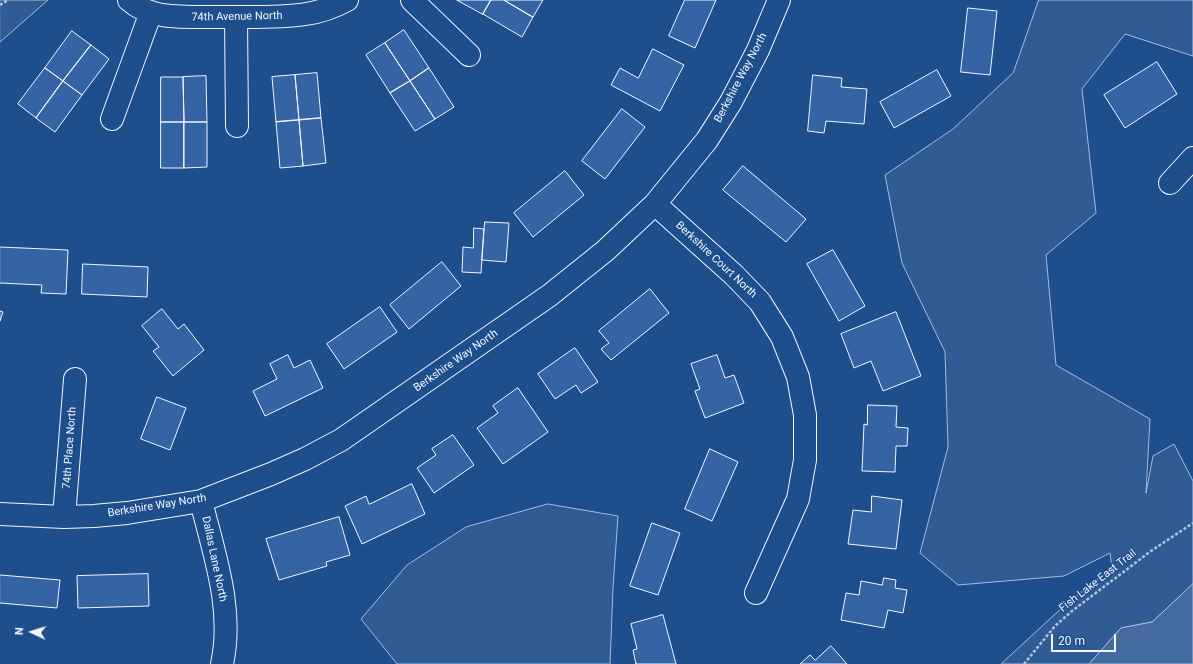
<!DOCTYPE html>
<html>
<head>
<meta charset="utf-8">
<style>
  body { margin:0 }
  #map { position:relative; width:1193px; height:664px; overflow:hidden; background:#1f4e8c; font-family:Roboto,sans-serif }
  canvas { display:block }
  .north { position:absolute; left:12px; top:612px; width:40px; height:40px; -webkit-text-stroke:3px #1f4e8c; paint-order:stroke; rotate:274deg; font-size:11px; font-weight:700; line-height:16px; text-align:center; color:#f2f6ff }
  .north::after { content:''; display:block; margin:auto; width:14px; height:18px; background:#f2f6ff; clip-path:polygon(50% 0,100% 100%,50% 72%,0 100%) }
  .scale { position:absolute; left:1051px; top:634px; width:65px; height:18px; box-sizing:border-box; border:2px solid #f2f6ff; border-top:0; padding-left:5px; font-size:12px; line-height:14px; white-space:nowrap; color:#f2f6ff; -webkit-text-stroke:3px #1f4e8c; paint-order:stroke }
</style>
</head>
<body>
<div id="map">
<canvas width="1193" height="664"></canvas>
<div class="north">N</div>
<div class="scale">20 m</div>
</div>
<script>
const context = document.querySelector('canvas').getContext('2d');
context.lineJoin = 'round';
function fill(path, color) { context.fillStyle = color; context.fill(path, 'evenodd'); }
function trace(path, color, width, dash) { context.strokeStyle = color; context.lineWidth = width; context.lineCap = dash ? 'butt' : 'round'; context.setLineDash(dash || []); context.stroke(path); }
function write(font, color, halo, rows, align = 'center') {
  context.font = font + ' Roboto,sans-serif'; context.lineWidth = 3; context.setLineDash([]); context.textBaseline = 'middle'; context.strokeStyle = halo; context.fillStyle = color; for (const [text, x, y, turn = 0] of rows) {
    context.save(); context.translate(x, y); context.rotate((+turn || 0) * Math.PI / 180); context.textAlign = isNaN(turn) ? turn : align; if (halo) context.strokeText(text, 0, 0); context.fillText(text, 0, 0); context.restore();
  }
}
const built = new Path2D(`
  M0,0H48L0,42Z
  M1039,0H1193V56L1125,34L1082,89L1096,213L1046,255L1056,365L1150,419L1146,493L1153,456L1174,444L1193,481V584L1152,622L1121,628L1089,664H1001L1066,604L1112,568L1110,553L1064,576L958,585L920,553L948,447L945,352L902,263L885,175L953,129L1013,73Z
  M548,504L618,516L613,588L610,664H397L361,619L407,565L466,527Z`);
const water = new Path2D(`
  M1193,584V664H1089L1121,628L1152,622Z`);
const building = new Path2D(`
  M457,0H491L483,14Z
  M491,0H504L533,17L522,37L483,14Z
  M504,0H543L533,17Z
  M685,0H716L695,48L669,36Z
  M968,8L997,11L990,75L961,72Z
  M404,30L429,68L410,81L385,43Z
  M72,31L91,45L63,81L45,68Z
  M385,43L410,81L390,93L366,55Z
  M91,45L109,59L82,95L63,81Z
  M653,49L684,65L660,111L611,85L620,68L638,78Z
  M1157,62L1177,94L1125,128L1104,95Z
  M45,68L63,81L36,118L18,104Z
  M429,68L454,107L435,119L410,81Z
  M937,70L951,96L894,128L880,102Z
  M317,73L321,118L299,120L295,75Z
  M295,75L299,120L276,122L272,77Z
  M813,75L842,78L841,87L867,89L864,124L826,121L824,133L808,131Z
  M206,76L207,122H184L183,77Z
  M161,77H183L184,122H161Z
  M63,81L82,95L55,132L36,118Z
  M410,81L435,119L415,131L390,93Z
  M622,109L645,127L605,179L582,161Z
  M321,118L326,163L303,166L299,120Z
  M299,120L303,166L280,168L276,122Z
  M161,122H184V168H161Z
  M184,122H207V167L184,168Z
  M743,166L806,219L786,242L723,190Z
  M565,171L584,195L533,237L514,213Z
  M485,222L509,223L506,262L482,260Z
  M474,228L484,229L481,273L462,272L463,247L473,248Z
  M0,247L68,250L66,294L41,293L42,285L0,283Z
  M833,250L865,306L839,321L807,264Z
  M442,262L461,286L409,329L390,305Z
  M83,264L148,267L147,297L82,294Z
  M650,289L669,313L611,360L601,349L609,343L599,331Z
  M380,307L397,332L344,369L327,344Z
  M162,309L178,329L184,324L204,350L173,376L153,351L159,347L142,326Z
  M0,311L3,312L0,321Z
  M896,312L921,376L883,391L871,361L854,368L841,334Z
  M575,348L598,382L581,393L576,385L555,399L538,374Z
  M288,355L294,368L310,360L323,388L265,416L253,391L277,379L270,364Z
  M717,355L725,378L734,375L744,403L705,418L695,391L700,389L691,364Z
  M518,388L548,432L503,464L477,428L498,413L493,406Z
  M157,397L186,408L170,450L141,439Z
  M868,405L897,406L896,427L908,428L907,446H896L895,472L862,471L864,424L867,425Z
  M453,435L474,465L434,493L417,468L436,455L432,449Z
  M710,449L738,462L712,521L685,509Z
  M412,484L425,514L362,544L345,506L366,496L369,504Z
  M872,496L902,500L896,549L848,544L853,510L871,512Z
  M339,517L350,555L326,562L327,566L279,580L266,539Z
  M652,523L680,533L658,595L630,586Z
  M148,574L149,606L78,608L77,576Z
  M0,575L60,580L57,608L0,603Z
  M884,578L896,580L895,588L907,590L903,613L888,610L884,628L841,620L846,593L859,595L861,581L882,585Z
  M663,615L676,664H635H636L633,650L637,649L631,624Z
  M831,646L847,664H800L810,655L815,660Z`);
const path = new Path2D(`
  M0,5L8,0
  M1024,664L1055,626L1072,611L1151,551L1193,523`);
const minor = new Path2D(`
  M129,0C138,8 150,13 162,15C183,18 205,17 226,17C253,17 280,18 306,14C320,12 334,7 347,0
  M412,0L469,55
  M236,17L237,126
  M112,119L151,12
  M1170,183L1193,158
  M655,204L734,275L760,302L782,337L798,377L805,415V460L798,499L756,593
  M201,501C214,554 234,609 222,664
  M0,514L64,517L94,516L127,513L201,501L271,474L305,459L341,440L550,295L605,251L655,204L707,140L731,102L758,50L779,0
  M64,517L75,379`);
const streetNames = [
  ["74th Avenue North",237,17,-1],
  ["Berkshire Way North",741,78,-62],
  ["Berkshire Court North",716,260,43],
  ["Berkshire Way North",456,361,-35],
  ["74th Place North",70,448,-86],
  ["Berkshire Way North",157,506,-9],
  ["Dallas Lane North",214,559,78],
  ["Fish Lake East Trail",1098,581,-38]
];
fill(built, '#305b95');
trace(built, '#a8bbd7', 1);
fill(water, '#446ba0');
trace(water, '#a8bbd7', 1);
fill(building, '#3563a3');
trace(building, '#f2f6ff', 1);
trace(minor, '#f2f6ff', 24);
trace(path, '#b3c4dc', 2.5, [3, 2]);
trace(minor, '#1f4e8c', 22);
write('11px', '#f2f6ff', '#1f4e8c', streetNames);
</script>
</body>
</html>
